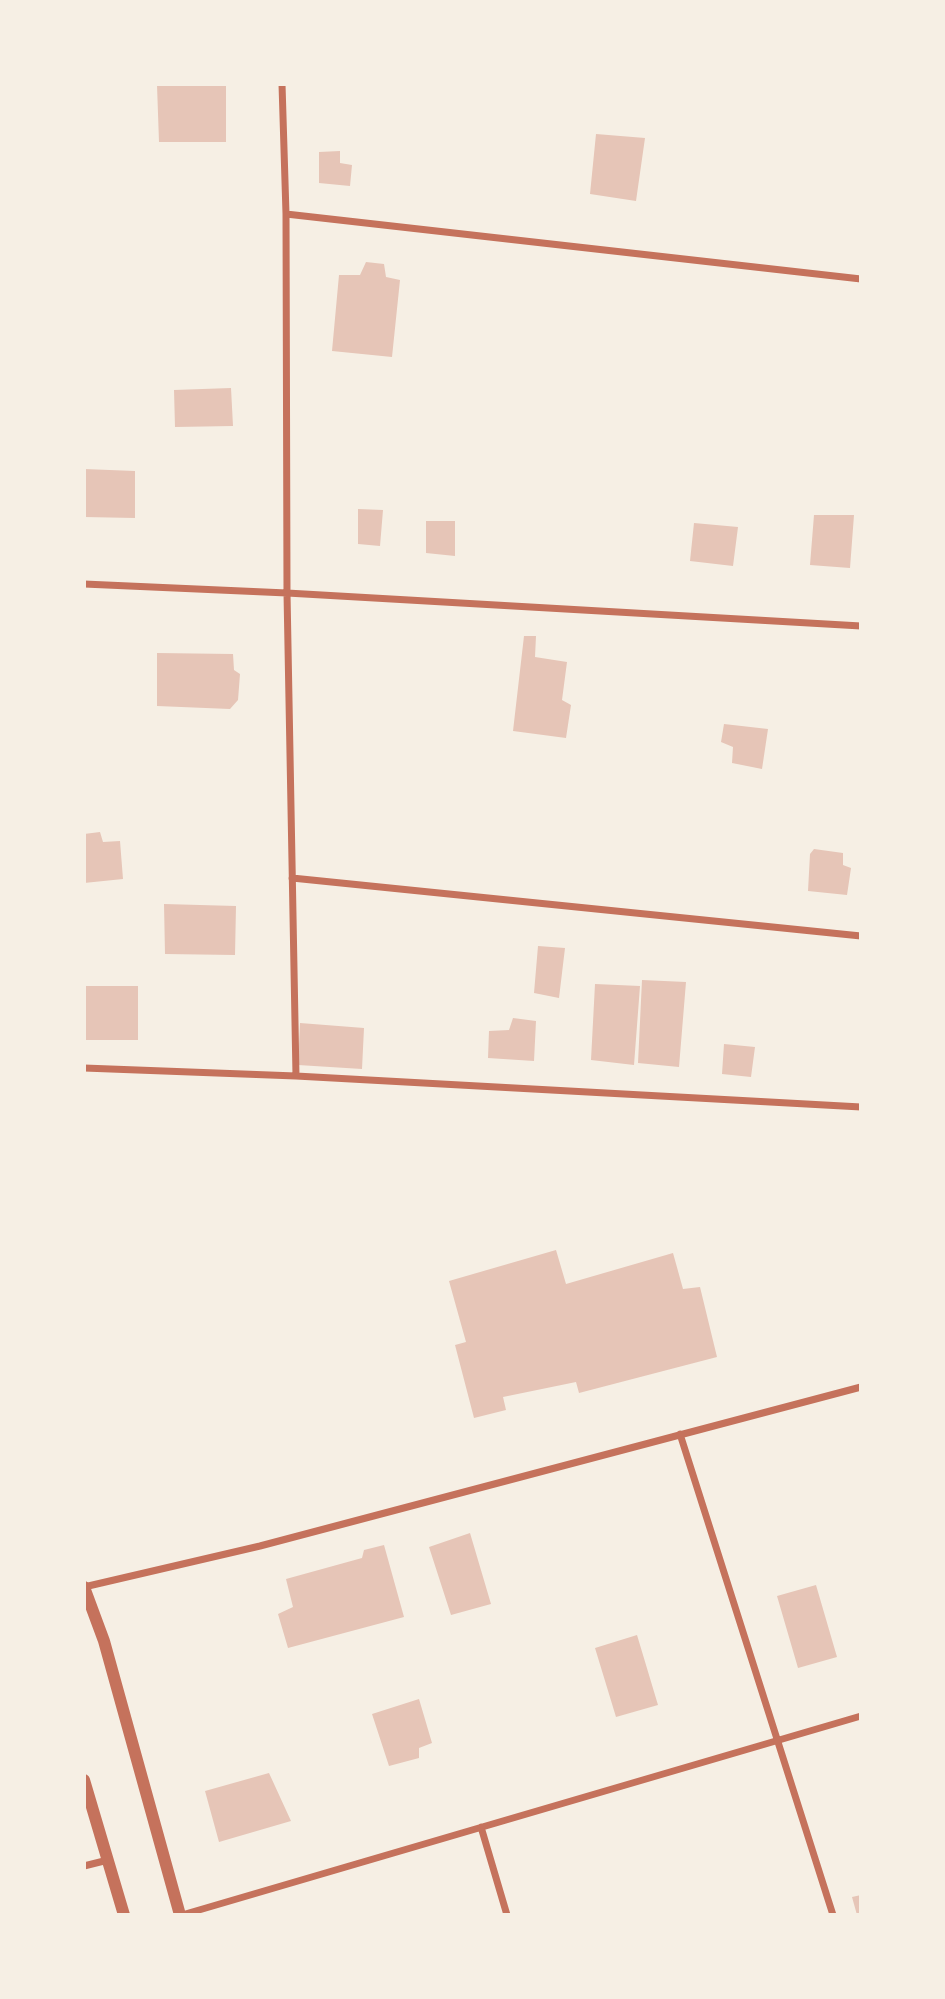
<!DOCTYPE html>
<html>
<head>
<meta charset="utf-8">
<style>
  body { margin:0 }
  #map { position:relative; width:945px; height:1999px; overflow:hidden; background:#f6efe4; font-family:Arial,sans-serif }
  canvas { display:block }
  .frame { position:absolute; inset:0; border:86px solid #f6efe4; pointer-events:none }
</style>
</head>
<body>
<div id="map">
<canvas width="945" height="1999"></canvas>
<div class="frame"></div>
</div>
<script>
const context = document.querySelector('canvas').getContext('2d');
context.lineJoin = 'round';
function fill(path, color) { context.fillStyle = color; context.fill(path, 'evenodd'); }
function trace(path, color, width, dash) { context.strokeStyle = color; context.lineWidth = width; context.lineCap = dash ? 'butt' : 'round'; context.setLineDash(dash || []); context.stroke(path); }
const building = new Path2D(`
  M204,84H226V142H159L157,85Z
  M596,134L645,138L636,201L590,194Z
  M340,151V163L352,165L350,186L319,183V152Z
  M366,262L384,264L386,277L400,280L392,357L332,351L339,275H360Z
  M231,388L233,426L175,427L174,390Z
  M84,469L135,471V518L84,517Z
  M358,509L383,510L380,546L358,544Z
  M814,515H854L850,568L810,565Z
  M426,521H455V556L426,553Z
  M694,523L738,527L733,566L690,561Z
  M524,636H536L535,657L567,662L562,700L571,705L566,738L513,731Z
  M157,653L233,654L234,670L240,674L238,700L230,709L157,706Z
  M724,724L768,729L762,769L732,763L733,747L721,742Z
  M100,832L103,842L120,841L123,879L84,883V834Z
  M814,849L843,853V865L851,868L847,895L808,891L810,854Z
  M164,904L236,906L235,955L165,954Z
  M538,946L565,948L559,998L534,993Z
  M642,980L686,982L679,1067L638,1063Z
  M595,984L640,986L634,1065L591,1060Z
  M84,986H138V1040H84Z
  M513,1018L536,1021L534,1061L488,1058L489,1031L509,1030Z
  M300,1023L364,1028L362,1069L298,1065Z
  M724,1044L755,1047L751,1077L722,1074Z
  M556,1250L566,1284L673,1253L683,1289L700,1287L717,1357L579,1393L576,1382L503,1397L506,1410L474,1418L455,1345L466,1342L449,1281Z
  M470,1533L491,1604L451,1615L429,1547Z
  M384,1545L404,1617L288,1648L278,1614L293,1607L286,1579L362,1558L364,1550Z
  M816,1585L837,1657L798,1668L777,1596Z
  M637,1635L658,1705L616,1717L595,1648Z
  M419,1699L432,1743L419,1748V1758L389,1766L372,1714Z
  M269,1773L291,1821L219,1842L205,1791Z
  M861,1895V1915H857L852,1897Z`);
const minor = new Path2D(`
  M282,84L286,214L287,593L296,1076
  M286,214L861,279
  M84,584L287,593L861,626
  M292,878L861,936
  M84,1068L296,1076L861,1107
  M680,1434L833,1915
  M84,1587L260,1546L861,1387
  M481,1827L507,1915
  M84,1866L108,1860
  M182,1915L861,1716`);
const tertiary = new Path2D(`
  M84,1587L104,1641L180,1915
  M84,1780L124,1915`);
fill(building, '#e6c5b7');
trace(minor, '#c5725c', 7);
trace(tertiary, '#c5725c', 12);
</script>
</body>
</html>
